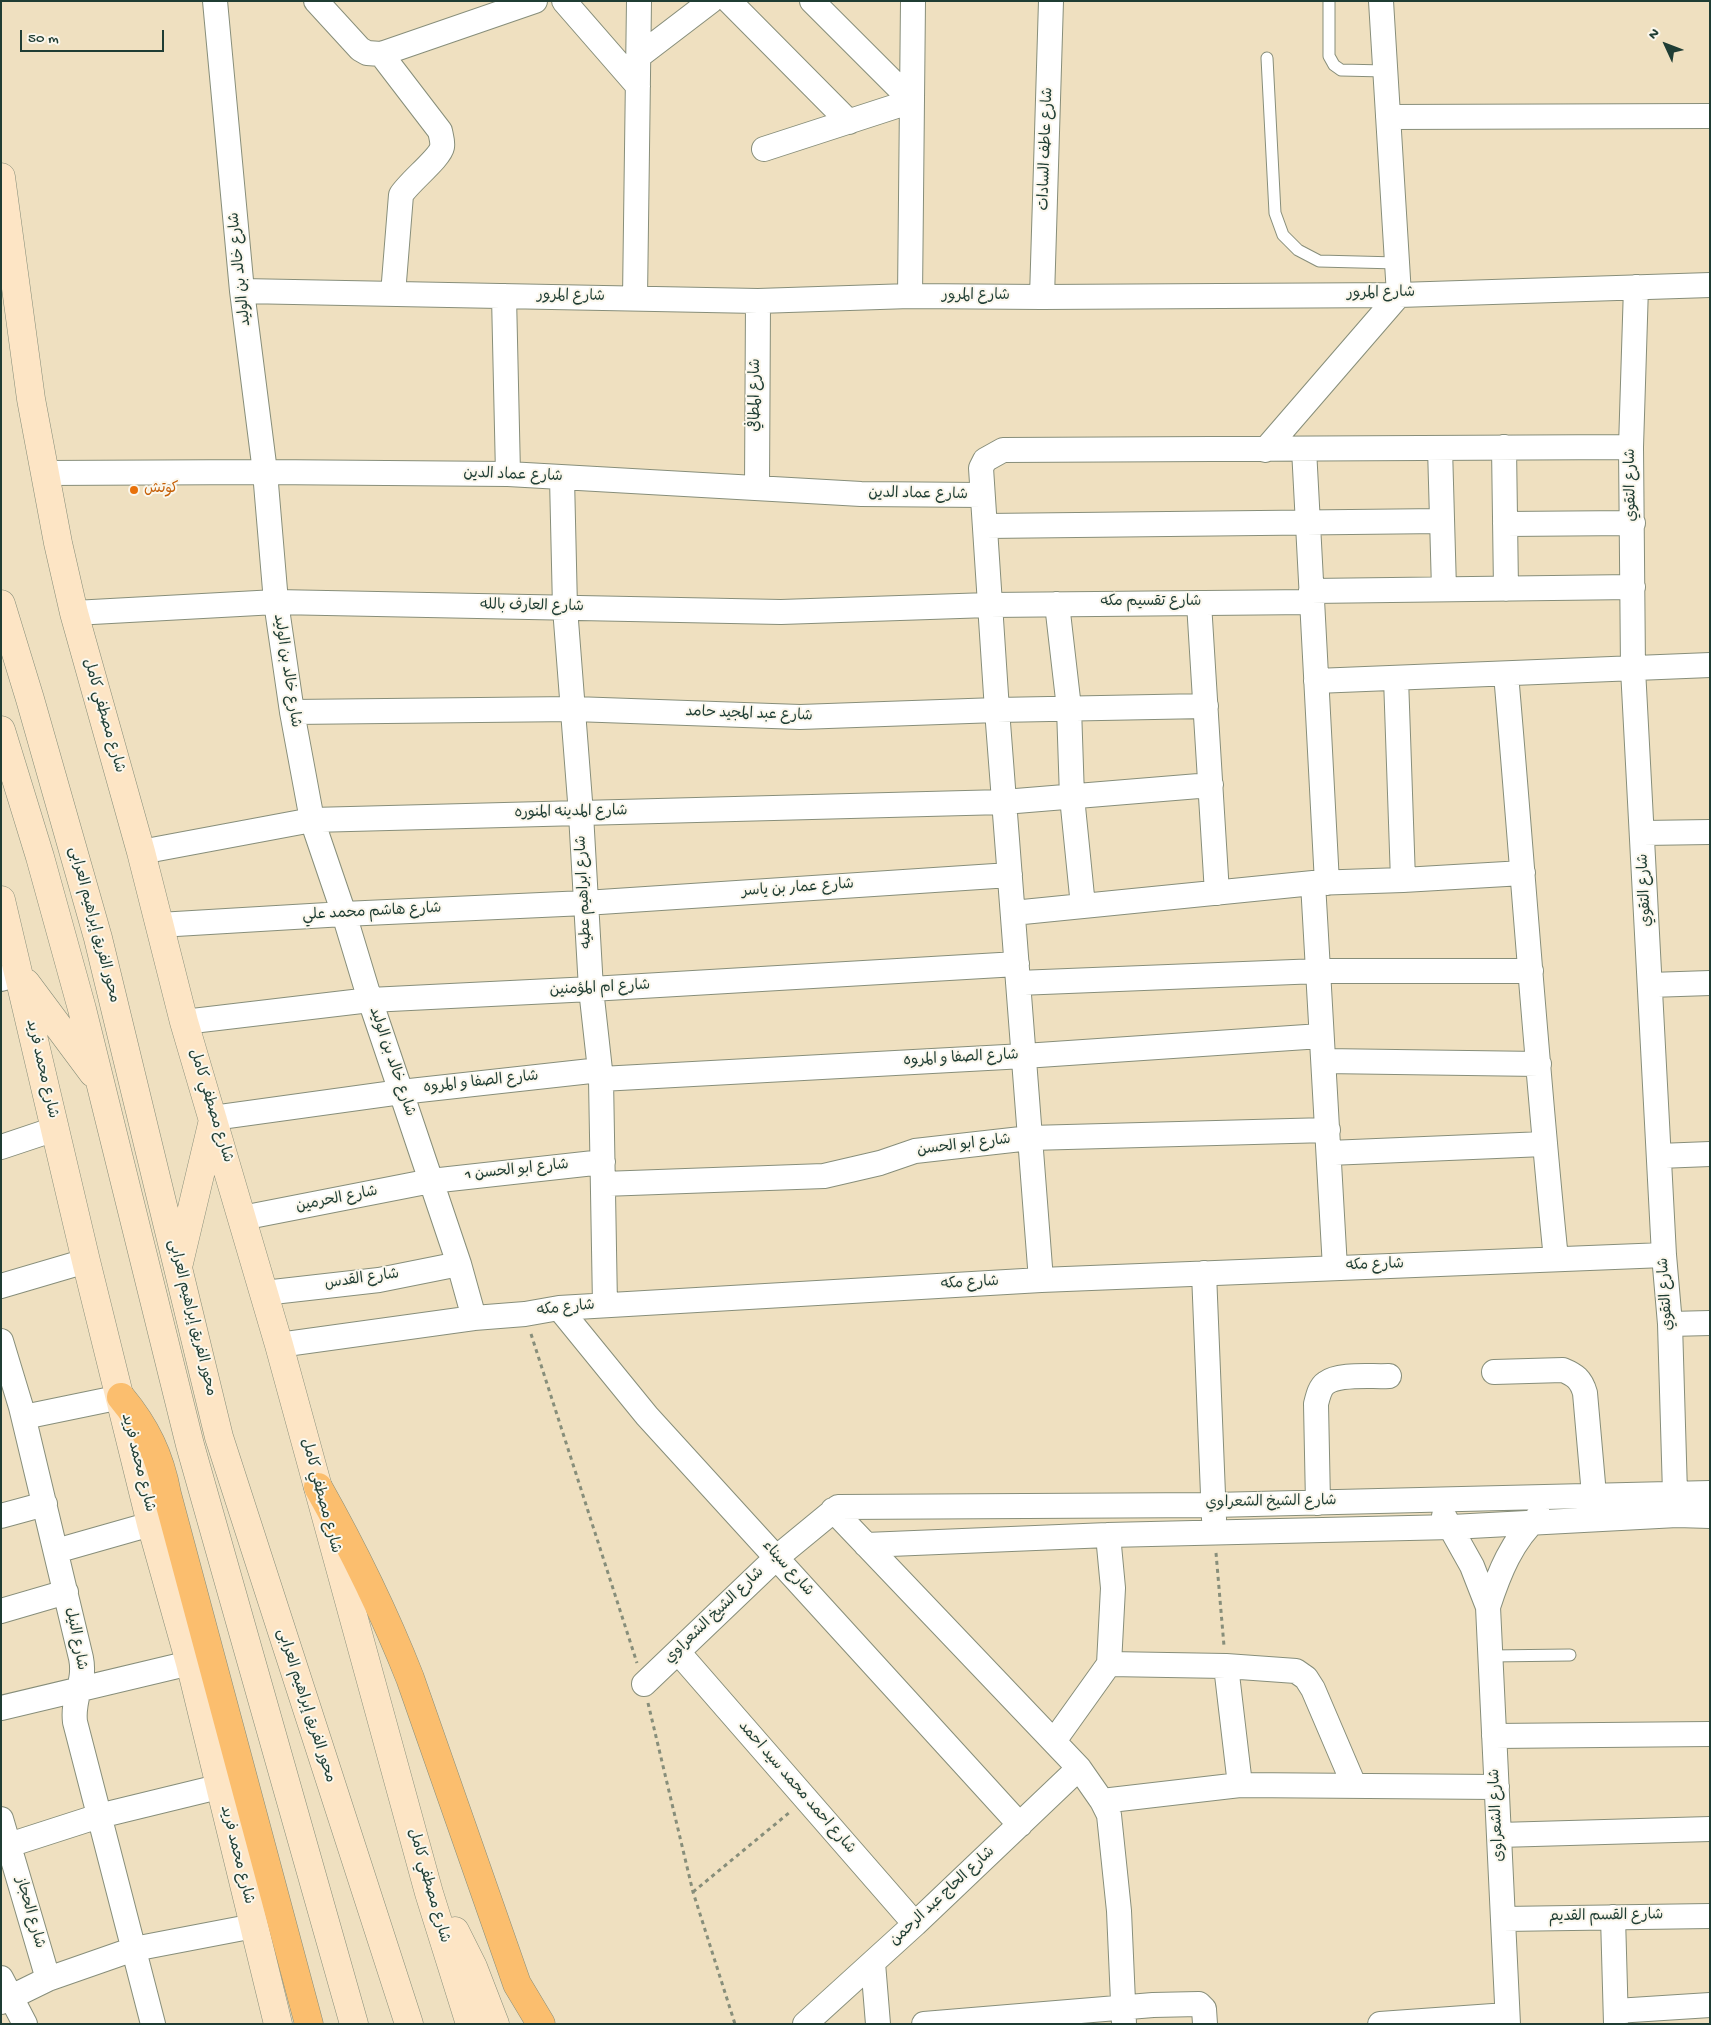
<!DOCTYPE html>
<html>
<head>
<meta charset="utf-8">
<style>
  body { margin:0 }
  #map { position:relative; width:1711px; height:2025px; overflow:hidden; background:#efe0c0; font-family:"Gochi Hand",sans-serif }
  canvas { display:block }
  .frame { position:absolute; inset:0; border:2px solid #1f3d34; pointer-events:none }
  .north { position:absolute; left:1641px; top:20px; width:50px; height:50px; -webkit-text-stroke:4px #fbf7ec; paint-order:stroke; rotate:313deg; font-size:14px; font-weight:700; line-height:20px; text-align:center; color:#1f3d34 }
  .north::after { content:''; display:block; margin:auto; width:18px; height:22px; background:#1f3d34; clip-path:polygon(50% 0,100% 100%,50% 72%,0 100%) }
  .scale { position:absolute; left:20px; top:30px; width:144px; height:22px; box-sizing:border-box; border:2px solid #1f3d34; border-top:0; padding-left:6px; font-size:15px; line-height:18px; white-space:nowrap; color:#1f3d34; -webkit-text-stroke:4px #fbf7ec; paint-order:stroke }
</style>
</head>
<body>
<div id="map">
<canvas width="1711" height="2025"></canvas>
<div class="frame"></div>
<div class="north">N</div>
<div class="scale">50 m</div>
</div>
<script>
const context = document.querySelector('canvas').getContext('2d');
context.lineJoin = 'round';
function trace(path, color, width, dash) { context.strokeStyle = color; context.lineWidth = width; context.lineCap = dash ? 'butt' : 'round'; context.setLineDash(dash || []); context.stroke(path); }
function write(font, color, halo, rows, align = 'center') {
  context.font = font + ' "Gochi Hand","Playpen Sans Arabic",sans-serif'; context.lineWidth = 4; context.setLineDash([]); context.textBaseline = 'middle'; context.strokeStyle = halo; context.fillStyle = color; for (const [text, x, y, turn = 0] of rows) {
    context.save(); context.translate(x, y); context.rotate((+turn || 0) * Math.PI / 180); context.textAlign = isNaN(turn) ? turn : align; if (halo) context.strokeText(text, 0, 0); context.fillText(text, 0, 0); context.restore();
  }
}
const path = new Path2D(`
  M531,1334L637,1663
  M1216,1553L1224,1646
  M648,1703L693,1892L735,2024
  M693,1892L790,1812`);
const lane = new Path2D(`
  M1329,1V56L1334,65L1341,70L1385,71
  M1267,58L1275,213L1283,235L1298,250L1319,261L1397,263
  M1490,1656L1570,1655`);
const street = new Path2D(`
  M215,1L242,291L265,472L276,602L292,712L312,820L344,914L370,1000L459,1264L474,1318
  M316,1L360,49L367,53L381,54L535,1
  M564,1L638,86
  M729,1L849,122
  M381,54L440,131C441,136 443,142 442,147C440,158 409,182 401,195L393,294
  M639,56L711,1
  M1388,117L1710,116
  M764,149L912,101L812,1
  M1636,287L1631,447L1633,669L1664,1255L1670,1324L1675,1493
  M242,291L758,301L910,296L1042,297L1399,295L1710,285
  M504,296L508,474
  M910,296L913,1
  M1042,297L1051,1
  M635,298L639,1
  M1504,447L1506,589
  M1440,448L1444,589
  M1304,449L1327,883
  M1265,450L1399,295L1381,1
  M44,473L265,472L508,474L861,494L982,495
  M562,478L565,608L581,814L591,989L601,1079L605,1305
  M757,488L758,301
  M1505,524L1633,523
  M986,526L1442,521
  M1311,591L1633,587
  M1199,603L1217,893
  M1057,604L1069,708L1072,797L1083,906
  M74,613L276,602L781,612L989,605L1312,602
  M1506,674C1523,869 1536,1064 1556,1259
  M1316,681L1710,665
  M292,712L574,709L800,717L997,710L1206,706
  M1643,833L1710,832
  M141,852L312,820L1004,802L1211,785
  M1403,880L1523,873
  M1013,913L1313,883
  M159,925L344,914L585,903L1010,875
  M1,979L19,974
  M1018,983L1319,971H1531
  M1650,985L1710,983
  M184,1022L370,1000L591,989L1017,964
  M1324,1061L1539,1064
  M601,1079L1024,1056L1321,1036
  M213,1118L401,1092L600,1070
  M1,1147L55,1129
  M1329,1153L1544,1144
  M1659,1156L1710,1154
  M603,1184L824,1176L880,1163L915,1151L1030,1138L1328,1130
  M242,1218L431,1181L603,1162
  M1335,1268L1313,883L1403,880L1396,678
  M1204,1273L1214,1519
  M1041,1280L997,710L981,468L985,460L1003,450L1631,447
  M1,1286L86,1261
  M264,1293L379,1280L459,1264
  M559,1308L647,1416L1020,1825
  M1670,1324L1710,1323
  M1,1341L21,1407L81,1658C86,1683 72,1697 75,1722L153,2024
  M279,1345L474,1318L525,1314L559,1308L1041,1280L1664,1255
  M1494,1372L1563,1370C1575,1375 1581,1379 1585,1393L1594,1495
  M24,1417L121,1397
  M1318,1503L1316,1404C1318,1396 1320,1387 1326,1383C1339,1373 1372,1377 1389,1376
  M833,1510L1079,1768L1102,1801L1109,1815L1119,1911L1124,2024
  M1,1516L45,1504
  M1444,1516L1472,1566L1488,1607L1508,2024
  M866,1545L1108,1535L1452,1527L1677,1515L1710,1516
  M56,1551L151,1524
  M1488,1607C1499,1573 1512,1540 1539,1516
  M1,1611L66,1592
  M678,1652L915,1924
  M1109,1664L1226,1666L1296,1671L1306,1678L1313,1689L1354,1785
  M1226,1666L1240,1785
  M644,1684L776,1558L838,1507L1213,1505L1710,1493
  M1,1708L190,1663
  M1494,1736L1710,1734
  M1054,1741L1109,1664L1113,1588L1108,1535
  M1102,1801L1240,1785L1497,1787
  M1,1819L48,1979
  M1499,1835L1710,1829
  M9,1845L99,1816L218,1787
  M1613,1917L1616,2024
  M1503,1919L1710,1916
  M873,1963L878,2024
  M1,1978L25,2024
  M1,2002L48,1979L134,1949L254,1926
  M1616,2011L1710,2005
  M805,2024L915,1924L1079,1768
  M924,2024L1153,2005L1199,2004L1204,2009L1205,2024
  M1380,2024L1507,2015`);
const secondary = new Path2D(`
  M1,177L31,399L58,543L74,613L141,852L184,1022L279,1345L429,1893L470,2024
  M1,604L30,699L98,938L219,1437L409,2024
  M1,730L40,857L82,1009L190,1445L354,2024
  M1,900L86,1261L151,1524L190,1663L278,2024
  M26,983L93,1073
  M179,1263L213,1120
  M455,1931L473,1967L495,2024`);
const highway = new Path2D(`
  M121,1397C146,1427 160,1456 167,1494L309,2024
  M318,1487C353,1549 384,1612 410,1678L517,1984L541,2024`);
const markers = [
  [134,490,5,"#e8710a"]
];
const streetNames = [
  ["شارع عاطف السادات",1047,149,-88],
  ["شارع خالد بن الوليد",241,269,-96],
  ["شارع المرور",1381,294,-1],
  ["شارع المرور",571,297,1],
  ["شارع المرور",976,297],
  ["شارع المطافي",757,395,-90],
  ["شارع عماد الدين",513,476,2],
  ["شارع التقوي",1632,485,-91],
  ["شارع عماد الدين",918,495,1],
  ["شارع تقسيم مكه",1151,603],
  ["شارع العارف بالله",532,607,1],
  ["شارع خالد بن الوليد",286,671,81],
  ["شارع عبد المجيد حامد",749,715,2],
  ["شارع مصطفي كامل",103,716,74],
  ["شارع المدينه المنوره",571,813,-1],
  ["شارع عمار بن ياسر",798,889,-4],
  ["شارع التقوي",1646,890,-93],
  ["شارع ابراهيم عطيه",585,892,-93],
  ["شارع هاشم محمد علي",372,913,-3],
  ["محور الفريق إبراهيم العرابى",93,925,75],
  ["شارع ام المؤمنين",600,989,-3],
  ["شارع الصفا و المروه",961,1059,-3],
  ["شارع خالد بن الوليد",391,1062,71],
  ["شارع محمد فريد",41,1069,77],
  ["شارع الصفا و المروه",481,1083,-6],
  ["شارع مصطفي كامل",210,1106,73],
  ["شارع ابو الحسن",964,1146,-7],
  ["شارع ابو الحسن 1",517,1171,-6],
  ["شارع الحرمين",337,1200,-11],
  ["شارع مكه",1375,1266,-2],
  ["شارع القدس",362,1280,-8],
  ["شارع مكه",970,1284,-3],
  ["شارع التقوي",1667,1294,-94],
  ["شارع مكه",566,1309,-6],
  ["محور الفريق إبراهيم العرابى",191,1318,76],
  ["شارع محمد فريد",137,1463,76],
  ["شارع مصطفي كامل",320,1496,75],
  ["شارع الشيخ الشعراوي",1271,1503,-1],
  ["شارع سيناء",787,1569,48],
  ["شارع الشيخ الشعراوي",715,1616,-44],
  ["شارع النيل",75,1639,79],
  ["محور الفريق إبراهيم العرابى",305,1706,72],
  ["شارع احمد محمد سيد احمد",796,1788,49],
  ["شارع الشعراوى",1498,1815,-93],
  ["شارع محمد فريد",236,1855,76],
  ["شارع مصطفي كامل",428,1886,74],
  ["شارع الحاج عبد الرحمن",943,1897,-43],
  ["شارع الحجاز",29,1913,74],
  ["شارع القسم القديم",1606,1917,-1]
];
const foodNames = [
  ["كوتش",144,490]
];
trace(lane, '#878e7a', 13);
trace(street, '#878e7a', 26);
trace(secondary, '#878e7a', 29);
trace(highway, '#878e7a', 29);
trace(path, '#878e7a', 3, [4, 4]);
trace(lane, '#fff', 11);
trace(street, '#fff', 24);
trace(secondary, '#fde5c5', 28);
trace(highway, '#fbbe6e', 28);
for (const [x, y, r, color] of markers) { const dot = new Path2D(); dot.arc(x, y, r, 0, 2 * Math.PI); context.fillStyle = color; context.fill(dot); trace(dot, '#fbf7ec', 2); }
write('15px', '#1f3d34', '#fbf7ec', streetNames);
write('15px', '#c56008', '#fbf7ec', foodNames, 'left');
</script>
</body>
</html>
